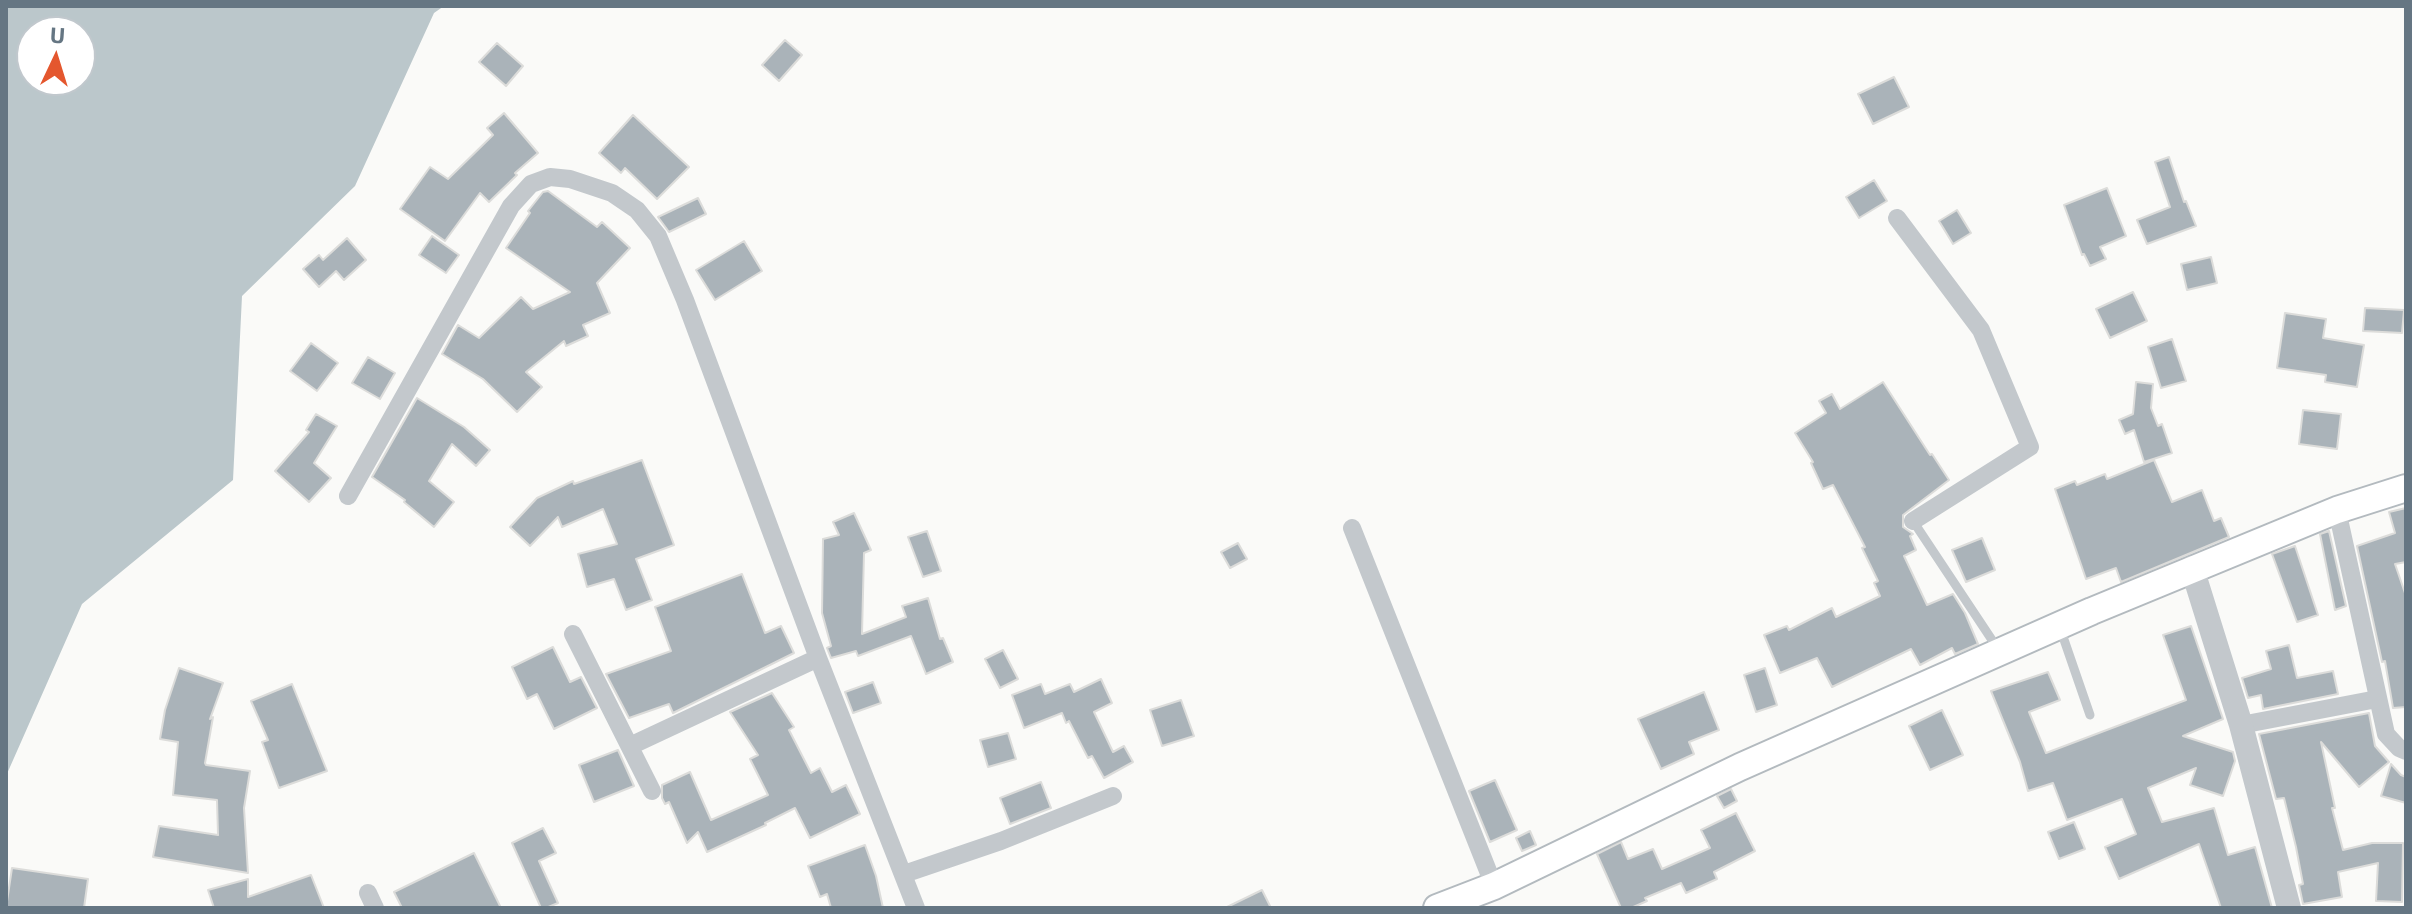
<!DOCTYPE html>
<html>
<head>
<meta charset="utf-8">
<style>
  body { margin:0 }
  #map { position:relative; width:2412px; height:914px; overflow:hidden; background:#fafaf8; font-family:"Exo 2",sans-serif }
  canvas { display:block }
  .frame { position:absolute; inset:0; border:8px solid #657683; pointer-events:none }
  .north { position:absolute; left:16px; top:16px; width:80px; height:80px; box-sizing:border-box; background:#fff; border:2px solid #c1c8cd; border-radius:50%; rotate:4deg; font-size:22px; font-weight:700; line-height:32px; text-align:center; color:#657683 }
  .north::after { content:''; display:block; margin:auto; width:28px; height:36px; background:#e4572e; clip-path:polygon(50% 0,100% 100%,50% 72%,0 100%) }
</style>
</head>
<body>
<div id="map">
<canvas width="2412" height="914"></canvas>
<div class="frame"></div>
<div class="north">U</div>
</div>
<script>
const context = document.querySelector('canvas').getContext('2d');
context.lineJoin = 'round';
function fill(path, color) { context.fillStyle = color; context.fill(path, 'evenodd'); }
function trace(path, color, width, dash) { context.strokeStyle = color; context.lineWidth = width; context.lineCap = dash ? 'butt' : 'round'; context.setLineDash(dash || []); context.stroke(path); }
const water = new Path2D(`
  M6,6H444L434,13L355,186L242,296L233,480L82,604L6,776ZM32,32H80V80H32Z`);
const building = new Path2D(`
  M785,40L802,55L779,81L762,65Z
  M497,43L523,66L506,86L479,62Z
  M1894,77L1909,107L1873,124L1858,94Z
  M504,113L538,153L515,173L517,175L489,202L480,193L445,241L400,209L430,167L448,179L493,135L487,128Z
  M633,115L689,167L657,199L625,168L621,173L599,153Z
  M2169,157L2184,202L2186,201L2196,226L2147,244L2137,220L2170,207L2155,162Z
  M1874,180L1887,201L1859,218L1846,197Z
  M2107,188L2126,236L2100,247L2106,259L2090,266L2084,254L2082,255L2064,205Z
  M548,191L597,227L602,222L630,248L597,283L610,313L583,325L588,336L566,346L564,341L526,372L542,387L517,412L483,379L442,354L458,325L479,338L521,297L533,309L570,292L506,248L530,213L528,211L543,192Z
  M698,198L706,214L669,232L658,217Z
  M1957,210L1971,233L1953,244L1939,221Z
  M432,236L459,255L446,273L419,255Z
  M347,238L366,260L344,280L336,271L319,287L303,269L319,255L323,260Z
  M744,241L762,271L715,300L696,270Z
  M2211,257L2217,283L2187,290L2181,264Z
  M2133,292L2147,321L2110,338L2096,309Z
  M2365,308L2404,310L2402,333L2363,331Z
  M2285,313L2326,319L2323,338L2364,345L2357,387L2325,382L2326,375L2277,368Z
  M2172,339L2186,381L2161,388L2148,347Z
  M311,343L338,363L317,391L290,371Z
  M368,357L395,373L380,399L352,383Z
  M1883,382L1930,455L1932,454L1949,480L1903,515V527L1913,534L1910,536L1916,550L1904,556L1927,605L1953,594L1965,613L1978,644L1955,654L1952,648L1920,665L1911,649L1832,687L1817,658L1780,673L1764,635L1787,626L1789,630L1832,608L1836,617L1880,596L1874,583L1878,581L1862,548L1865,547L1833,485L1823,489L1811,463L1813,462L1795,433L1826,413L1819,401L1832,394L1840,409Z
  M2136,382L2153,384L2151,408L2158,426L2162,424L2172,453L2144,462L2134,430L2125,434L2119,420L2133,414Z
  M417,398L464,427L490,450L476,466L452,444L429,481L454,502L434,527L404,502L405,500L372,477Z
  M2303,410L2341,414L2337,449L2299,444Z
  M316,414L337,426L314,463L331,478L309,502L275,471L309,432L306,430Z
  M642,460L674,545L636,559L652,600L626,610L614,579L587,587L578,554L617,544L603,509L562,527L558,517L530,546L510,527L537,498L573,481L574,484Z
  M2154,460L2172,502L2202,490L2214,521L2221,518L2229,537L2121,582L2116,568L2086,579L2055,489L2075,481L2077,485L2105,474L2107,479Z
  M2406,508V562L2395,564L2406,596V707L2393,708L2385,661L2382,662L2357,546L2395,533L2389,512Z
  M854,513L871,550L864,553L862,634L906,617L902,606L928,598L940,639L943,638L953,662L926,674L911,636L858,656L856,651L831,658L827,648L831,646L822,613L823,539L839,535L833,522Z
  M927,531L941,571L923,577L908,537Z
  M2329,531L2346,606L2335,610L2320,534Z
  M1982,538L1995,570L1966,582L1952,550Z
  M1238,543L1247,559L1230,568L1221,552Z
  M2295,546L2318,615L2297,622L2272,554Z
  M742,574L765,633L781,626L794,653L673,713L669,704L629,718L606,674L671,651L655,607Z
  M2191,626L2223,719L2183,736L2233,752L2235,761L2223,796L2190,785L2196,768L2148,788L2162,822L2214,808L2228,855L2255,847L2272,908H2221L2199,844L2119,879L2105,847L2136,834L2122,799L2067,820L2053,783L2028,791L2020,762L1991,691L2048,672L2060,700L2029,712L2046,753L2186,700L2163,635Z
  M2289,645L2297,678L2333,671L2338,694L2263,709L2261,695L2248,698L2242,678L2271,669L2266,651Z
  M553,647L570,682L581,677L597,708L554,729L537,694L527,699L512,667Z
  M1003,650L1018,679L1000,688L985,659Z
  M179,668L223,683L210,719L213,717L205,763L206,765L250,771L244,808L248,873L153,857L159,826L218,835L217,800L173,795L178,742L160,739L165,710Z
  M1765,668L1777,705L1756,712L1744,675Z
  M1101,679L1112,703L1094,712L1113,752L1124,746L1133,762L1104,778L1092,756L1088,758L1069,721L1066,723L1062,713L1024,728L1012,695L1041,684L1045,694L1070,684L1074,692Z
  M873,682L881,703L853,713L845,692Z
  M292,684L327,771L279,788L262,742L268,740L251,701Z
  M1704,692L1719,730L1689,742L1694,754L1661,769L1638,719Z
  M772,693L794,727L789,730L811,773L820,768L832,792L846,785L860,814L810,838L795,808L765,823L766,825L707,852L698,832L687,843L669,802L665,804L662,798V785L690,772L711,820L768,795L750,759L758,755L730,712Z
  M1181,700L1194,736L1162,746L1150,710Z
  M1942,710L1963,755L1930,770L1909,726Z
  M2369,713L2375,746L2389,762L2359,787L2321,742L2335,808H2332L2343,850L2372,843H2403L2402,902L2376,901L2378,863L2338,872L2342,897L2303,904L2299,885L2303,884L2296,847L2284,798L2276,799L2259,734Z
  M1008,733L1016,759L988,767L980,740Z
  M618,750L634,786L594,802L579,765Z
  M2391,764L2401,775L2406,777V803L2381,796Z
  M1495,780L1517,830L1490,842L1469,791Z
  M1041,782L1051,808L1010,824L1000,798Z
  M1731,789L1737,801L1724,808L1717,796Z
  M1736,813L1755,851L1714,872L1717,879L1686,893L1681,883L1645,898L1647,901L1631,908H1621L1597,854L1621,842L1628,859L1653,849L1662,869L1710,848L1701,830Z
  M2074,822L2085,849L2059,859L2048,832Z
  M543,828L556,853L539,861L558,903L546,908H541L512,843Z
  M1530,831L1536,845L1522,851L1516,838Z
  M865,845L876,876L883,908H831L827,894L820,897L808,866Z
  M474,853L501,908H402L394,892Z
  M12,868L88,879L84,908H6Z
  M311,875L324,908H214L208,890L248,879V897Z
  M1262,890L1271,908H1225Z`);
const service = new Path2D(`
  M1913,521L1998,649
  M2060,628L2090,715`);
const minor = new Path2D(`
  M1897,218L1981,330L2030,447L1913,521
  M348,496L511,206L531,184L550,177L570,179L612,193L637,210L658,236L685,300L818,658L916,908
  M2337,510L2386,734L2399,748L2406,751
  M1352,528L1494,886
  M573,634L652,791
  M2241,725L2377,699
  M630,746L818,658
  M904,874L1001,841L1113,796
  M368,893L375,908`);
const tertiary = new Path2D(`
  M2192,568L2241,725L2289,908`);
const secondary = new Path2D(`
  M1437,908L1494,886L1740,767L2092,611L2337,510L2406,488`);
fill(water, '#bbc7cb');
fill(building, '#aab3b9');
trace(building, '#dcdcda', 2);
trace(secondary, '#b3babf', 30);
trace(service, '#c3c8cc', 9);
trace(minor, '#c3c8cc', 18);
trace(tertiary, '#c3c8cc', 24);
trace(secondary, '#fff', 26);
</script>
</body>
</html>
